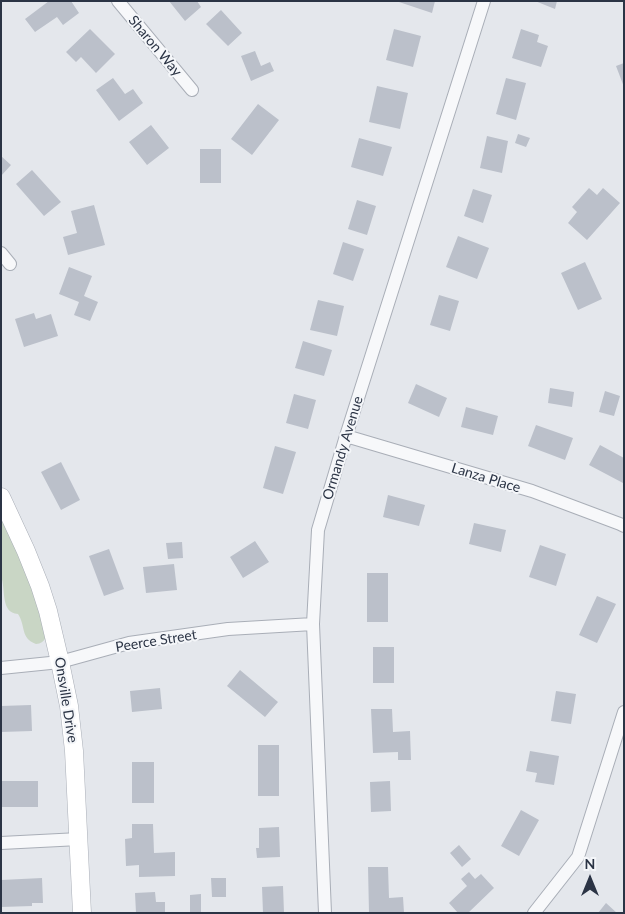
<!DOCTYPE html>
<html>
<head>
<meta charset="utf-8">
<style>
  body { margin:0 }
  #map { position:relative; width:625px; height:914px; overflow:hidden; background:#e4e7ec; font-family:Lato,sans-serif }
  canvas { display:block }
  .frame { position:absolute; inset:0; border:2px solid #2b3445; pointer-events:none }
  .north { position:absolute; left:565px; top:854px; width:50px; height:50px; -webkit-text-stroke:4px #f4f6f9; paint-order:stroke; rotate:0deg; font-size:14px; font-weight:700; line-height:20px; text-align:center; color:#2b3445 }
  .north::after { content:''; display:block; margin:auto; width:18px; height:22px; background:#2b3445; clip-path:polygon(50% 0,100% 100%,50% 72%,0 100%) }
</style>
</head>
<body>
<div id="map">
<canvas width="625" height="914"></canvas>
<div class="frame"></div>
<div class="north">N</div>
</div>
<script>
const context = document.querySelector('canvas').getContext('2d');
context.lineJoin = 'round';
function fill(path, color) { context.fillStyle = color; context.fill(path, 'evenodd'); }
function trace(path, color, width, dash) { context.strokeStyle = color; context.lineWidth = width; context.lineCap = dash ? 'butt' : 'round'; context.setLineDash(dash || []); context.stroke(path); }
function write(font, color, halo, rows, align = 'center') {
  context.font = font + ' Lato,sans-serif'; context.lineWidth = 4; context.setLineDash([]); context.textBaseline = 'middle'; context.strokeStyle = halo; context.fillStyle = color; for (const [text, x, y, turn = 0] of rows) {
    context.save(); context.translate(x, y); context.rotate((+turn || 0) * Math.PI / 180); context.textAlign = isNaN(turn) ? turn : align; if (halo) context.strokeText(text, 0, 0); context.fillText(text, 0, 0); context.restore();
  }
}
const green = new Path2D(`
  M1,512L19,551L47,628C46,637 46,643 36,644C20,638 26,626 18,614C0,613 6,589 1,576Z`);
const building = new Path2D(`
  M49,1H71L79,13L63,25L57,17L35,32L25,19Z
  M169,1H197L201,7L185,21Z
  M396,1H435L432,13Z
  M535,1H557L555,9Z
  M221,10L242,33L228,46L206,24Z
  M90,29L115,54L96,73L81,57L76,62L66,52Z
  M394,29L421,36L413,67L386,60Z
  M521,29L539,35L537,42L548,46L541,67L512,58Z
  M255,51L261,66L270,62L274,71L251,81L241,56Z
  M624,63V87L616,66Z
  M113,78L125,94L133,89L143,103L119,121L96,90Z
  M506,78L526,83L516,120L496,114Z
  M377,86L408,93L400,129L369,122Z
  M258,104L279,120L252,155L231,139Z
  M151,125L169,148L147,165L129,142Z
  M518,134L530,138L526,147L515,143Z
  M487,136L508,141L502,173L480,168Z
  M359,138L392,147L383,176L351,167Z
  M200,149H221V183H200Z
  M1,156L11,165L1,176Z
  M32,170L61,202L44,216L16,184Z
  M589,188L597,195L603,188L620,203L587,240L568,223L577,212L572,207Z
  M473,189L492,195L483,223L464,216Z
  M357,200L376,206L367,235L348,229Z
  M94,205L105,245L68,255L63,237L77,233L71,211Z
  M458,236L489,248L477,279L446,267Z
  M343,242L364,249L353,281L333,274Z
  M585,262L602,299L578,310L561,273Z
  M69,267L92,276L84,296L98,302L90,321L74,315L79,302L59,294Z
  M439,295L459,301L450,331L430,325Z
  M318,300L344,306L337,336L310,330Z
  M34,313L36,319L51,314L58,336L24,347L15,319Z
  M303,341L332,350L324,376L295,368Z
  M416,384L447,398L439,417L408,403Z
  M550,388L574,392L572,407L548,403Z
  M605,391L620,396L614,416L599,412Z
  M294,394L316,400L308,429L286,423Z
  M466,407L498,416L493,435L461,427Z
  M536,425L573,438L565,460L528,446Z
  M600,445L624,458L623,483L589,465Z
  M275,446L296,452L283,494L263,488Z
  M61,462L80,500L61,510L41,472Z
  M388,495L425,505L419,526L383,517Z
  M474,523L506,530L501,552L469,544Z
  M255,541L269,562L243,578L230,557Z
  M182,542L183,558L168,559L166,543Z
  M540,545L566,554L556,586L529,577Z
  M109,549L124,589L104,596L89,556Z
  M174,564L177,590L146,593L143,567Z
  M367,573H388V622H367Z
  M597,596L616,604L597,643L579,635Z
  M373,647H394V683H373Z
  M240,670L278,702L265,717L227,686Z
  M160,688L162,709L132,712L130,691Z
  M556,691L576,694L571,724L551,721Z
  M31,705L32,731L1,732V706Z
  M371,709H392L393,732L410,731L411,760H398V752L373,753Z
  M258,745H279V796H258Z
  M530,751L559,756L554,785L535,782L537,773L526,771Z
  M132,762H154V803H132Z
  M1,781H38V807H1Z
  M390,781L391,811L371,812L370,782Z
  M521,810L539,820L519,856L501,846Z
  M132,824H153L154,853L175,852V876L139,877V865L126,866L125,839L132,838Z
  M279,827L280,857L257,858L256,848H259V828Z
  M459,845L471,859L462,867L450,853Z
  M368,867H388L389,898L403,897L404,913H369Z
  M469,872L475,879L481,874L494,888L468,913H458L449,903L467,886L461,879Z
  M42,878L43,903H32V906L1,907V880Z
  M211,878H226V897H212Z
  M283,886L284,913H263L262,887Z
  M155,892L156,902H165V913H136L135,893Z
  M201,894V913H190V895Z
  M606,903L617,913H598Z`);
const street = new Path2D(`
  M118,1L192,90
  M1,253L10,264
  M346,436L532,491L620,524L624,526
  M1,668L60,662L129,643L228,629L313,624
  M1,843L79,839
  M325,913L313,624L318,530L346,436L484,1
  M534,913L578,857L624,712`);
const secondary = new Path2D(`
  M1,497L26,551L40,586L48,611L60,662L69,706L74,751L82,913`);
const streetNames = [
  ["Sharon Way",155,46,50],
  ["Ormandy Avenue",343,448,-73],
  ["Lanza Place",486,478,17],
  ["Peerce Street",156,641,-9],
  ["Onsville Drive",66,700,81]
];
fill(green, '#c9d6c5');
fill(building, '#bbc0ca');
trace(street, '#a9aeb7', 14);
trace(secondary, '#a9aeb7', 19);
trace(street, '#f7f8fa', 12);
trace(secondary, '#fff', 18);
write('14px', '#2b3445', '#f4f6f9', streetNames);
</script>
</body>
</html>
